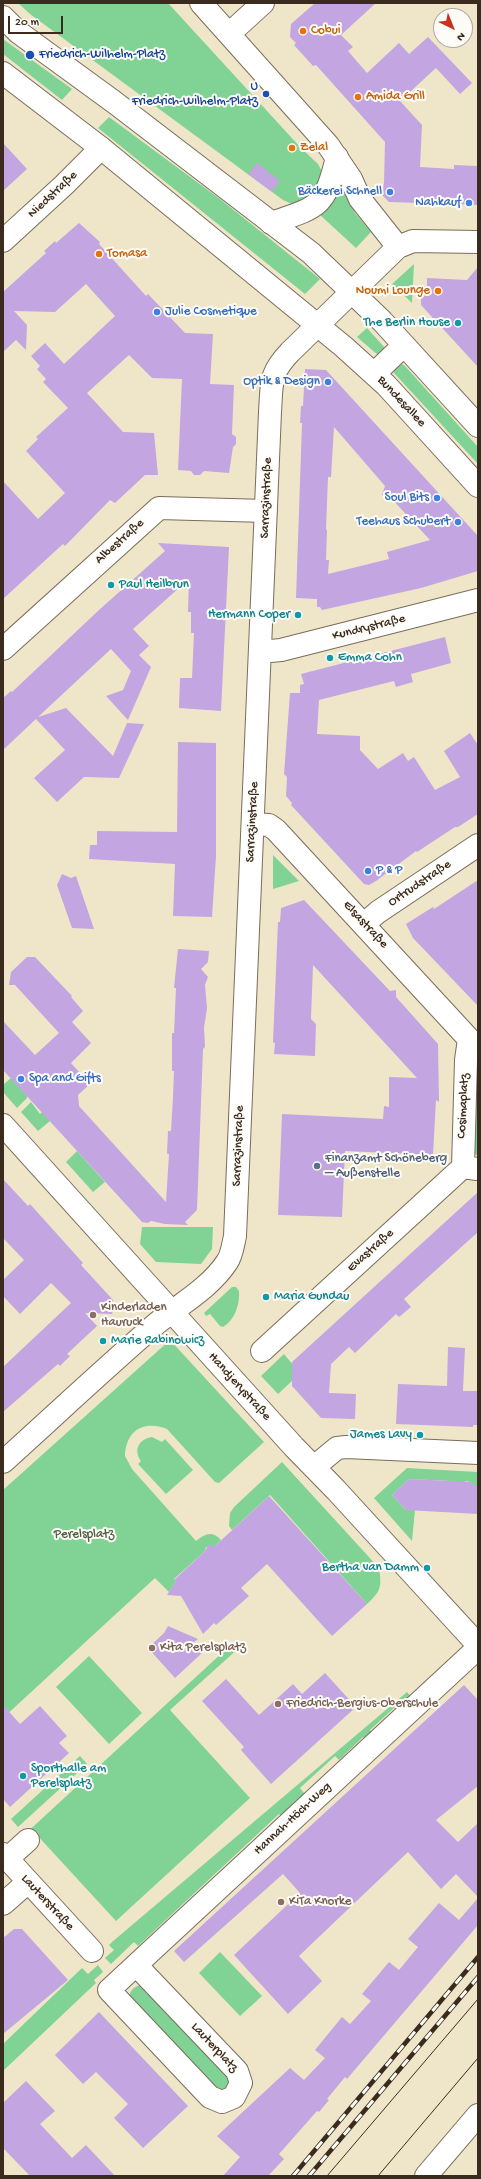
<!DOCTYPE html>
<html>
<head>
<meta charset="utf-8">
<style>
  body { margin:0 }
  #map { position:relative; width:481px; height:2179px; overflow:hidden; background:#efe6ca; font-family:"Gochi Hand",sans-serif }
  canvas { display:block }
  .frame { position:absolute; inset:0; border:4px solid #3b2a1e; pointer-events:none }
  .north { position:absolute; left:433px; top:8px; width:40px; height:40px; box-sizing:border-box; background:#fdfcf7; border:1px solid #afa8a0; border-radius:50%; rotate:137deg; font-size:11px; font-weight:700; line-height:16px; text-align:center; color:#3b2a1e }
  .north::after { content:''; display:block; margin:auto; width:14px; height:18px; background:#c8321e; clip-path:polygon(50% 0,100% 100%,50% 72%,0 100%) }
  .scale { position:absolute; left:8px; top:16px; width:55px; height:18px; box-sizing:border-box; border:2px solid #3b2a1e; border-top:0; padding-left:5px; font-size:12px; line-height:14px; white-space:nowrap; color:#3b2a1e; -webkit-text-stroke:3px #fdfcf7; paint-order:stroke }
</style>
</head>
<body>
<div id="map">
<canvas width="481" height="2179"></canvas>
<div class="frame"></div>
<div class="north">N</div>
<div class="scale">20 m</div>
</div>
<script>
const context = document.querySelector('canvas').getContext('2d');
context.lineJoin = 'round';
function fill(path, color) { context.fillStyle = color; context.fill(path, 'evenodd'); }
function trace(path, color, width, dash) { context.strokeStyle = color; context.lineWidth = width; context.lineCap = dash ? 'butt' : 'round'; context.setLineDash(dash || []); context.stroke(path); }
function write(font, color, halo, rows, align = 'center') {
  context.font = font + ' "Gochi Hand",sans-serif'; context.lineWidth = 4; context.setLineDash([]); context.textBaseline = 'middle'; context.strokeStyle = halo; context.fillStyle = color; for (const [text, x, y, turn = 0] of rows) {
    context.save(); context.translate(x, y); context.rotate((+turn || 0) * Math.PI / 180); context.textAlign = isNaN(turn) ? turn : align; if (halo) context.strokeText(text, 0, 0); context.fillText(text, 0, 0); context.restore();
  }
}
const green = new Path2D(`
  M18,3H168L301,148L318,164L324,175L319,190L294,205L283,200L30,14Z
  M3,39L72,89L62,100L3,54Z
  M109,117L220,199L320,279L305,294L98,128Z
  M341,183L355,213L371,232L356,248L319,214Z
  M414,264L412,303L392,284Z
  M367,328L385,348L379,356L357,337Z
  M400,363L405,366L478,447V464L394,373L393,369Z
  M273,855L299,881L273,889Z
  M478,1055V1157L474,1152Z
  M11,1078L27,1096V1098L17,1108L3,1092V1085Z
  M31,1102L40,1114L42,1112L50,1121L38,1131L21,1112Z
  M77,1151L105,1182L93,1192L66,1162Z
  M142,1227H213L212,1249L201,1264L156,1262L140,1244Z
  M232,1287H236L239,1291C240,1304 235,1320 223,1327L220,1326L210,1314L206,1316L204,1313Z
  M170,1340L264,1442L219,1483L215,1482L167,1429C144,1420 126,1430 125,1456L132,1469L196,1541C205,1534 212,1530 221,1540L215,1546L206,1547L205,1551L174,1579L176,1581L169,1592L155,1578L3,1718V1490Z
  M284,1354L294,1366H292V1381L278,1394L261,1376Z
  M152,1437L162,1442L165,1439L193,1470L166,1494L138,1464L141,1461C133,1450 139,1439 152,1437Z
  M282,1462L379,1568C382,1587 381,1591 367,1604L270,1495L232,1530L229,1526L230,1513L234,1507Z
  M407,1468L478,1472V1485H472L471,1482L465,1481V1484L451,1483L450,1481L409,1479L392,1495L406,1510H415L412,1541L374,1498Z
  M235,1641L240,1647L170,1710L250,1798L116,1921L36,1834L24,1835Z
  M89,1656L142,1713L109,1744L56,1687Z
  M407,1692L412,1698L409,1702L405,1698L370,1730L374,1734L366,1741L363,1737L339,1760L335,1756L300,1788L307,1797L284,1818L279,1814L138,1946L134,1942L111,1964L105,1958L114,1950L109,1945L112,1942Z
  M80,1756L87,1764L18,1827L11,1819Z
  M220,1952L262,1996L240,2016L199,1973Z
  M98,1965L103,1972L94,1980L96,1983L3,2071V2044L82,1968L88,1974Z
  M143,1985L234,2077L223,2096L129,1997C130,1990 135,1985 143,1985Z`);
const building = new Path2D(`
  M315,3H376L341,35L353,47L348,51L367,73L399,43L409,54L428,37L472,83L460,94L436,68L400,101L422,125L420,167L454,169V165L478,166V205L389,202L379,192L383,188L384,183L385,142L316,65L313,66L294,45L296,43L290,37L291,24Z
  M3,143L27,169L3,191Z
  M257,163L280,181L272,192L248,174Z
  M79,223L100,242L99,244L146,296L148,294L185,333L213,334L210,384L234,385L232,434L236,437V444L233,447L229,473L204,471L200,475H194L191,471L178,470L182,379L152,378L129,355L87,393L123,432L154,433L158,475H145L115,503L110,500L65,546L63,544L3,599V481L38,519L65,493L26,451L38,439L36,437L68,408L43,382L46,379L37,369L40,366L31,356L45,343L64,364L115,316L86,284L55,312L14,311L27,325L26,350L16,340L3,352V292L46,253L44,251L55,241L56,243Z
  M478,267V367L421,305V286H427V278L467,280Z
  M305,369L326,370L478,536V571L421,588L322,610L320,607H317V599L296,598L302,423H300L301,406H303ZM334,427L385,486L382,495L390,497L430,540L387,552L389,559L328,574L329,560H326L327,530L326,529L328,477H331Z
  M158,543L229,547L221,711L179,708L180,678H192L194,633H191V612H188L189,579L133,629L149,646L139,655L151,667L128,720L106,696L123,690L131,671L111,649L38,717L66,708L113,756L127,723L144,724L119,778L84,777L57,802L34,778L65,750L36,719L3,750V698L11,691L12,692L99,610L165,551Z
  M445,637L451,663L411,674L413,682L396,687L394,681L319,700L317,734L360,736V750L378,769L403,753L408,761L414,757L435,790L460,777L444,751L470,733L478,745V814L458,827H455L417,852L416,851L376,881L369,885L364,884L291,805L292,803L286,796L287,777L284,774L290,693H300V685L304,684L301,674Z
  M178,742L216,743V856L212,917L173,916L175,864L89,859L90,845H97V831L177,832Z
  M62,874L71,878L76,876L94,929L72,928L57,885Z
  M478,880V1006L413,938L406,924L433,907L434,909Z
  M304,900L390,991L396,990V997L438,1044L439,1102L436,1100L433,1155L345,1151L342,1217L278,1215L282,1114L383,1119L384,1106L389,1107V1077L417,1078L313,965L311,1019L316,1024L315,1056L274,1054L275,1043L273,1042L278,922H280L281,908Z
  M178,949L209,951L208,962L201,969L208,977L205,985L207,1008L204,1028L205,1047L203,1049L197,1210L185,1222L188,1225L165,1224L151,1221L148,1223L142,1222L3,1070V1021L35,1055L59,1033L15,985H9L11,972L27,957H35L72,996L71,997L83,1011L72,1022L91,1043L71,1063L90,1084L78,1095L79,1106L166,1202L169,1154H167L168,1131H171L173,1097L174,1071H172V1033H174L176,988H174Z
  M3,1179L28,1206L30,1204L83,1263L81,1265L113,1300V1311L112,1314L85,1313L97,1326L67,1354L70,1356L60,1366L58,1364L3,1412V1367L71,1303L51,1283L20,1314L3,1296V1280L24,1260L3,1238Z
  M478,1192V1232L404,1299L411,1307L399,1317L396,1314L355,1353L349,1347L331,1364L329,1393L356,1394L355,1419L321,1418L292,1386V1362Z
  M448,1347L465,1348L463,1391H478V1425H473V1427L396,1424L398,1384L447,1386Z
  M409,1479L472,1482V1485H478V1514L406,1510L392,1495Z
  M269,1496L367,1604L332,1636L267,1564L241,1588L249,1596L216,1625L214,1623L203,1634L181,1596L167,1595L176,1581L174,1580L205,1551L208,1545L215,1546Z
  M168,1626L198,1639L193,1643L202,1653L175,1678L148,1648L164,1633Z
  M325,1673L356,1707L271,1784L241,1750L244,1747L202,1701L226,1679L259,1715L293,1684L302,1694Z
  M464,1685L478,1700V1786L436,1820L458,1842L478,1823V1897L456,1874L441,1889L408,1852L299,1956L322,1981L288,2014L234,1955L300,1893L283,1874L184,1962L174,1951Z
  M3,1705L20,1724L40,1706L67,1736L59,1743L69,1753L10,1807L3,1799Z
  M478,1898V1925L347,2079L345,2077L327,2099L329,2100L319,2112L317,2111L279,2154L284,2159L268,2176H223L240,2157L217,2136L290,2068L304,2080L325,2058L315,2050L342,2017L350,2024L371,2001L362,1994L389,1962L399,1970L418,1947L408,1939L439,1903L459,1920Z
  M14,1929H22L68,1980L3,2034V1938Z
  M99,2012L188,2106L143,2148L114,2118L128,2104L96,2072L83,2084L55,2055Z
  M26,2081L55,2111L40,2124L72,2158L86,2145L115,2176H30L3,2148V2103Z`);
const minor = new Path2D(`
  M201,3L328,145L351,179L360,199L398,247
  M229,34L263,3
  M271,223C319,207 325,207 337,157
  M3,241L64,185L101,148
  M3,649L159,508L266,511
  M260,652L281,650L478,600
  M253,824L269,825L276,830L469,1039
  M364,924L378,912L478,845
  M469,1039L466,1060L463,1167L477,1169
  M3,1125L294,1447L336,1490L478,1645
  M262,1351L463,1167
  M3,1462C54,1416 104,1369 156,1324C180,1304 209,1289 227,1262C232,1255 233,1245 235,1236L270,412C272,383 269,374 290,352L398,247L413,241L478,242
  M314,1467L337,1448L346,1447L478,1453
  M3,1854L92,1951
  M7,1859L28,1840
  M3,1904L28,1882
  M136,1965L237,2071L241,2083L234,2097L222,2102L210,2097L109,1990L136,1965L478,1648`);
const major = new Path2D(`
  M3,17L18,32L114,102L311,253L382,321L478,426
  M3,73L101,148L344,347L386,385L478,486
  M374,374L404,345`);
const highway = new Path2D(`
  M426,2176L478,2115`);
const tram = new Path2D(`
  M327,2176L478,1999
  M378,2176L478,2058`);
const rail = new Path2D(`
  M293,2176L478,1957
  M309,2176L478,1977`);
const markers = [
  [303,31,4,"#e8710a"],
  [30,55,5,"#1a4fb4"],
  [266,94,4,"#1a4fb4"],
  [358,97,4,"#e8710a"],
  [292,148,4,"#e8710a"],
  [390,192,4,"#3f7fe0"],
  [469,203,4,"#3f7fe0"],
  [99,254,4,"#e8710a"],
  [438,291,4,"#e8710a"],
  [157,312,4,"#3f7fe0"],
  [458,323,4,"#0f9aa8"],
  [328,382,4,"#3f7fe0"],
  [437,498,4,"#3f7fe0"],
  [458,522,4,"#3f7fe0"],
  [111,585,4,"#0f9aa8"],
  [298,615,4,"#0f9aa8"],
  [330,658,4,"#0f9aa8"],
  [368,871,4,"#3f7fe0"],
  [21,1079,4,"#3f7fe0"],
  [317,1166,4,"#5c6f8a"],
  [266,1297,4,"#0f9aa8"],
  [93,1315,4,"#8d6e63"],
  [103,1341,4,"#0f9aa8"],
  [420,1435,4,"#0f9aa8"],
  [427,1568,4,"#0f9aa8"],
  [152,1648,4,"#8d6e63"],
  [278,1704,4,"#8d6e63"],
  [23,1776,4,"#0f9aa8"],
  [281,1902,4,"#8d6e63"]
];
const foodNames = [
  ["Cobui",311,31],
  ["Amida Grill",366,97],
  ["Zelal",300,148],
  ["Tomasa",107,254],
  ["Noumi Lounge",430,291,"right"]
];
const transitNames = [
  ["Friedrich-Wilhelm-Platz",39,55],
  ["U",258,87,"right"],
  ["Friedrich-Wilhelm-Platz",258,102,"right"]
];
const shopNames = [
  ["Bäckerei Schnell",382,192],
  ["Nahkauf",461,203],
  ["Julie Cosmetique",165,312,"left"],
  ["Optik & Design",320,382],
  ["Soul Bits",429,498],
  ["Teehaus Schubert",450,522],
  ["P & P",376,871,"left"],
  ["Spa and Gifts",29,1079,"left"]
];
const streetNames = [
  ["Niedstraße",53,195,-43],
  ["Bundesallee",401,402,47],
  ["Sarrazinstraße",267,498,-88],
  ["Albestraße",120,542,-42],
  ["Kundrystraße",369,628,-14],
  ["Sarrazinstraße",253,822,-87],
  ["Ortrudstraße",420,884,-34],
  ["Elsastraße",365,925,47],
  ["Cosimaplatz",464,1106,-87],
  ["Sarrazinstraße",239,1146,-88],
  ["Evastraße",371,1251,-42],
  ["Handjerystraße",239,1387,48],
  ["Hannah-Höch-Weg",293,1819,-43],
  ["Lauterstraße",47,1903,47],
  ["Lauterplatz",214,2048,47]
];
const cultureNames = [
  ["The Berlin House",450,323,"right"],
  ["Paul Heilbrun",119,585],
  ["Hermann Coper",290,615,"right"],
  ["Emma Cohn",338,658],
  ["Maria Gundau",274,1297],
  ["Marie Rabinowicz",111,1341],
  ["James Lavy",412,1435,"right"],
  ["Bertha van Damm",419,1568,"right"],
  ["Sporthalle am",31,1769],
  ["Perelsplatz",31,1784]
];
const serviceNames = [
  ["Finanzamt Schöneberg",325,1159],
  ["– Außenstelle",325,1174]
];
const educationNames = [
  ["Kinderladen",101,1308],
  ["Hauruck",101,1323],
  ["Kita Perelsplatz",160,1648],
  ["Friedrich-Bergius-Oberschule",286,1704],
  ["KiTa Knorke",289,1902]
];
const parkNames = [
  ["Perelsplatz",84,1535]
];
fill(green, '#81d395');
fill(building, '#c3a5e1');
trace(minor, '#7a6c5a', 24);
trace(major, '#7a6c5a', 24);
trace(highway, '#7a6c5a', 24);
trace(minor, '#fff', 22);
trace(major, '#fff', 22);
trace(highway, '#fff', 22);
trace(tram, '#3b2a1e', 1);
trace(rail, '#3b2a1e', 4.5);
trace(rail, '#fdfcf7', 3, [9]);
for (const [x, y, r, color] of markers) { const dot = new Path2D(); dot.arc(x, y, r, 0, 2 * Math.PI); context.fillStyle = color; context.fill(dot); trace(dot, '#fdfcf7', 1.5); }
write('13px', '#c56008', '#fdfcf7', foodNames, 'left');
write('13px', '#164399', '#fdfcf7', transitNames, 'left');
write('13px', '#366cbe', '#fdfcf7', shopNames, 'right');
write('13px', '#3b2a1e', '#fdfcf7', streetNames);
write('13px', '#0d838f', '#fdfcf7', cultureNames, 'left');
write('13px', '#4e5e75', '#fdfcf7', serviceNames, 'left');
write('13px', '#785e54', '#fdfcf7', educationNames, 'left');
write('13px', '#505d42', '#fdfcf7', parkNames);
</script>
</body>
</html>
